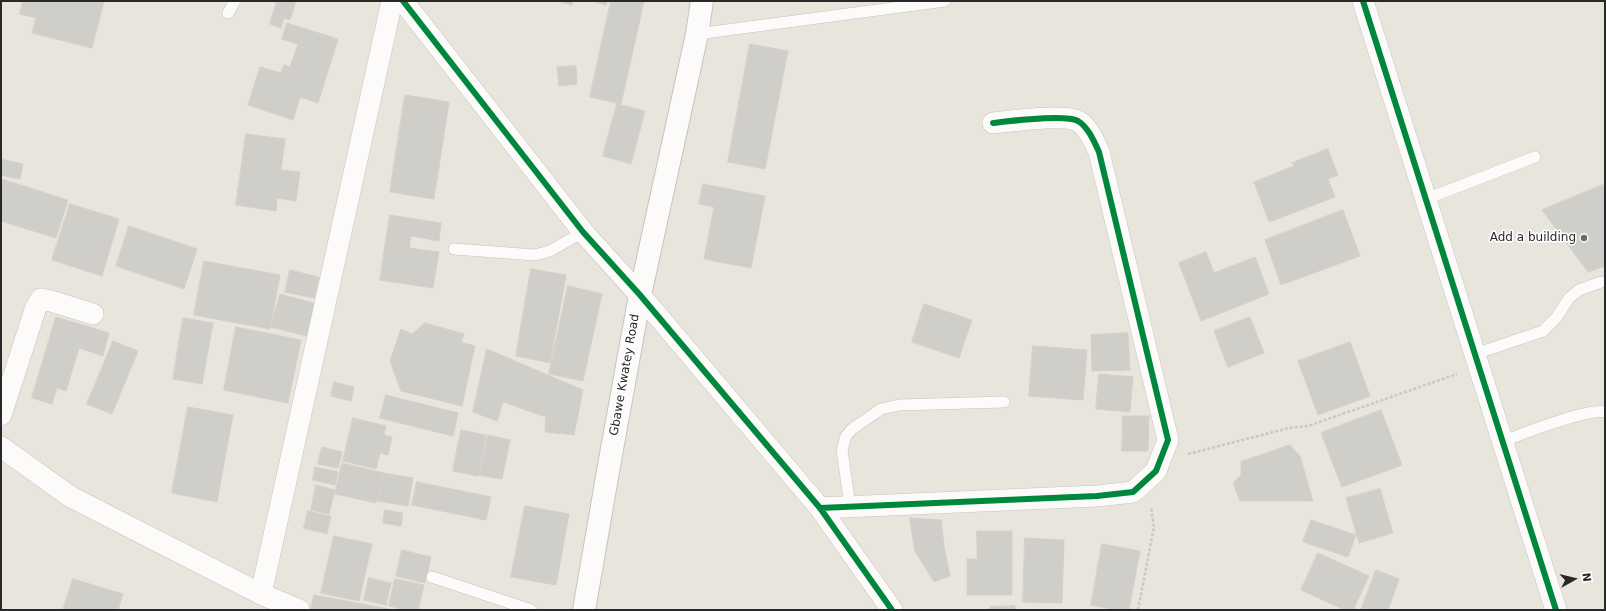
<!DOCTYPE html>
<html>
<head>
<meta charset="utf-8">
<style>
  body { margin:0 }
  #map { position:relative; width:1606px; height:611px; overflow:hidden; background:#e8e5dc; font-family:"DejaVu Sans",sans-serif }
  canvas { display:block }
  .frame { position:absolute; inset:0; border:2px solid #282828; pointer-events:none }
  .north { position:absolute; left:1554px; top:559px; width:40px; height:40px; -webkit-text-stroke:3px #fff; paint-order:stroke; rotate:82deg; font-size:11px; font-weight:700; line-height:16px; text-align:center; color:#282828 }
  .north::after { content:''; display:block; margin:auto; width:14px; height:18px; background:#282828; clip-path:polygon(50% 0,100% 100%,50% 72%,0 100%) }
</style>
</head>
<body>
<div id="map">
<canvas width="1606" height="611"></canvas>
<div class="frame"></div>
<div class="north">N</div>
</div>
<script>
const context = document.querySelector('canvas').getContext('2d');
context.lineJoin = 'round';
function fill(path, color) { context.fillStyle = color; context.fill(path, 'evenodd'); }
function trace(path, color, width, dash) { context.strokeStyle = color; context.lineWidth = width; context.lineCap = dash ? 'butt' : 'round'; context.setLineDash(dash || []); context.stroke(path); }
function write(font, color, halo, rows, align = 'center') {
  context.font = font + ' "DejaVu Sans",sans-serif'; context.lineWidth = 3; context.setLineDash([]); context.textBaseline = 'middle'; context.strokeStyle = halo; context.fillStyle = color; for (const [text, x, y, turn = 0] of rows) {
    context.save(); context.translate(x, y); context.rotate((+turn || 0) * Math.PI / 180); context.textAlign = isNaN(turn) ? turn : align; if (halo) context.strokeText(text, 0, 0); context.fillText(text, 0, 0); context.restore();
  }
}
const building = new Path2D(`
  M23,1H104L92,48L32,33L36,18L20,14Z
  M277,1H296L290,20L284,18L281,28L270,24Z
  M559,1H573L572,5Z
  M592,1H607L606,5Z
  M611,1H644L621,104L590,97Z
  M287,23L338,39L318,103L300,97L293,120L248,105L260,67L281,73L284,65L290,67L298,44L282,39Z
  M750,44L788,51L765,169L728,162Z
  M576,66L577,84L559,86L557,67Z
  M405,95L449,102L434,199L390,192Z
  M617,104L645,111L631,164L603,156Z
  M246,134L285,139L281,170L300,172L296,201L277,198L276,211L236,205Z
  M1328,149L1338,175L1328,179L1335,197L1269,222L1254,182L1294,166L1292,163Z
  M1,159L23,164L20,179L1,175Z
  M1,179L68,200L56,238L1,221Z
  M703,184L765,196L751,268L704,259L714,207L699,204Z
  M1605,184V266L1588,272L1542,210Z
  M70,204L119,219L102,276L52,260Z
  M1343,210L1360,256L1281,285L1265,240Z
  M390,215L441,223L439,241L411,236L409,248L439,252L433,288L380,280Z
  M129,226L197,249L184,289L116,266Z
  M1206,252L1214,273L1255,257L1269,294L1201,321L1179,263Z
  M204,261L280,275L270,329L194,315Z
  M531,269L566,275L550,363L516,356Z
  M290,270L319,277L314,298L285,292Z
  M568,286L602,294L583,381L549,374Z
  M280,294L320,305L311,337L271,327Z
  M924,304L972,320L959,358L912,342Z
  M56,317L109,333L103,356L79,348L66,391L57,388L52,404L32,398Z
  M1250,317L1264,353L1228,367L1214,331Z
  M183,318L213,323L202,384L173,379Z
  M425,323L464,334L461,342L475,346L462,406L401,391L390,361L401,329L412,334Z
  M236,327L301,340L288,403L224,390Z
  M1128,333L1130,370L1092,371L1091,335Z
  M113,341L138,351L112,414L87,404Z
  M1350,342L1370,396L1318,415L1298,361Z
  M1033,346L1087,350L1083,400L1029,396Z
  M487,349L583,390L574,435L545,432L546,417L503,402L497,421L473,412Z
  M1099,374L1133,377L1130,412L1096,409Z
  M334,382L354,387L351,401L331,396Z
  M386,395L458,413L453,436L380,418Z
  M188,407L233,415L217,502L172,493Z
  M1381,410L1402,465L1342,487L1321,433Z
  M1123,416H1149L1148,451H1122Z
  M353,418L386,426L384,435L392,437L388,455L380,453L376,469L343,461Z
  M461,430L486,435L478,476L453,471Z
  M488,435L510,440L502,479L479,475Z
  M1290,445L1300,456L1313,501H1240L1233,483L1241,475V462Z
  M322,447L342,452L338,468L318,464Z
  M342,463L383,473L376,503L335,494Z
  M315,467L338,472L335,485L313,480Z
  M383,473L413,478L408,506L378,501Z
  M417,482L491,497L486,520L412,505Z
  M316,485L335,490L329,514L311,510Z
  M1380,489L1393,533L1359,543L1346,498Z
  M525,506L569,514L556,585L511,577Z
  M385,510L403,513L401,526L383,523Z
  M308,511L331,516L327,534L304,528Z
  M910,518L941,520L944,546L950,576L934,582L915,551Z
  M1311,520L1356,535L1348,557L1303,542Z
  M977,531H1012V595H967V559H977Z
  M334,536L372,544L359,601L321,593Z
  M1025,538L1064,540L1062,603L1023,602Z
  M1102,544L1140,551L1129,610H1118L1091,605Z
  M402,550L431,557L425,583L396,576Z
  M1318,553L1369,576L1353,610H1345L1301,590Z
  M1376,570L1399,579L1388,610H1361Z
  M369,578L391,583L386,605L364,600Z
  M73,579L123,594L118,610H63Z
  M395,579L424,585L418,610H407L389,606Z
  M314,595L394,610H311Z
  M1015,606V610H990V607Z`);
const path = new Path2D(`
  M1188,454L1289,428L1308,426L1457,374
  M1138,610L1154,527L1151,507`);
const service = new Path2D(`
  M228,13L235,1
  M697,34L945,1
  M1426,199L1535,157
  M454,249L535,255L550,251L583,232
  M1475,354L1543,331L1557,317L1569,298L1579,290L1601,282
  M1503,441C1523,434 1587,408 1605,412
  M850,506L842,450L846,436L852,429L881,409L899,405L1004,402
  M432,577L531,610`);
const minor = new Path2D(`
  M403,1L583,232L640,295L820,508L892,610
  M1363,1L1556,610
  M1,415L36,307L41,299L51,301L93,314
  M1,447L71,497L261,594L299,610
  M820,508L1097,496L1133,492L1156,471L1168,440L1099,152C1094,141 1088,127 1078,121C1065,114 1010,121 993,123
  M261,594L392,1`);
const tertiary = new Path2D(`
  M584,610L610,460L640,295L697,34L702,1`);
const cycleway = new Path2D(`
  M403,1L583,232L640,295L820,508L892,610
  M1363,1L1556,610
  M820,508L1097,496L1133,492L1156,471L1168,440L1099,152C1094,141 1088,127 1078,121C1065,114 1010,121 993,123`);
const markers = [
  [1584,238,4,"#6b6a67"]
];
const poiNames = [
  ["Add a building",1576,238]
];
const streetNames = [
  ["Gbawe Kwatey Road",625,375,-80]
];
fill(building, '#d0cec8');
trace(building, '#d2d0c9', 1);
trace(service, '#c4c3c2', 12);
trace(minor, '#c4c3c2', 22);
trace(tertiary, '#c4c3c2', 24);
trace(path, '#c9c8c7', 2.5, [3, 2]);
trace(service, '#fcfbfa', 11);
trace(minor, '#fcfbfa', 21);
trace(tertiary, '#fcfbfa', 22);
trace(cycleway, '#00873e', 6);
for (const [x, y, r, color] of markers) { const dot = new Path2D(); dot.arc(x, y, r, 0, 2 * Math.PI); context.fillStyle = color; context.fill(dot); trace(dot, '#fff', 1.5); }
write('12px', '#282828', '#fff', poiNames, 'right');
write('12px', '#282828', '#fff', streetNames);
</script>
</body>
</html>
